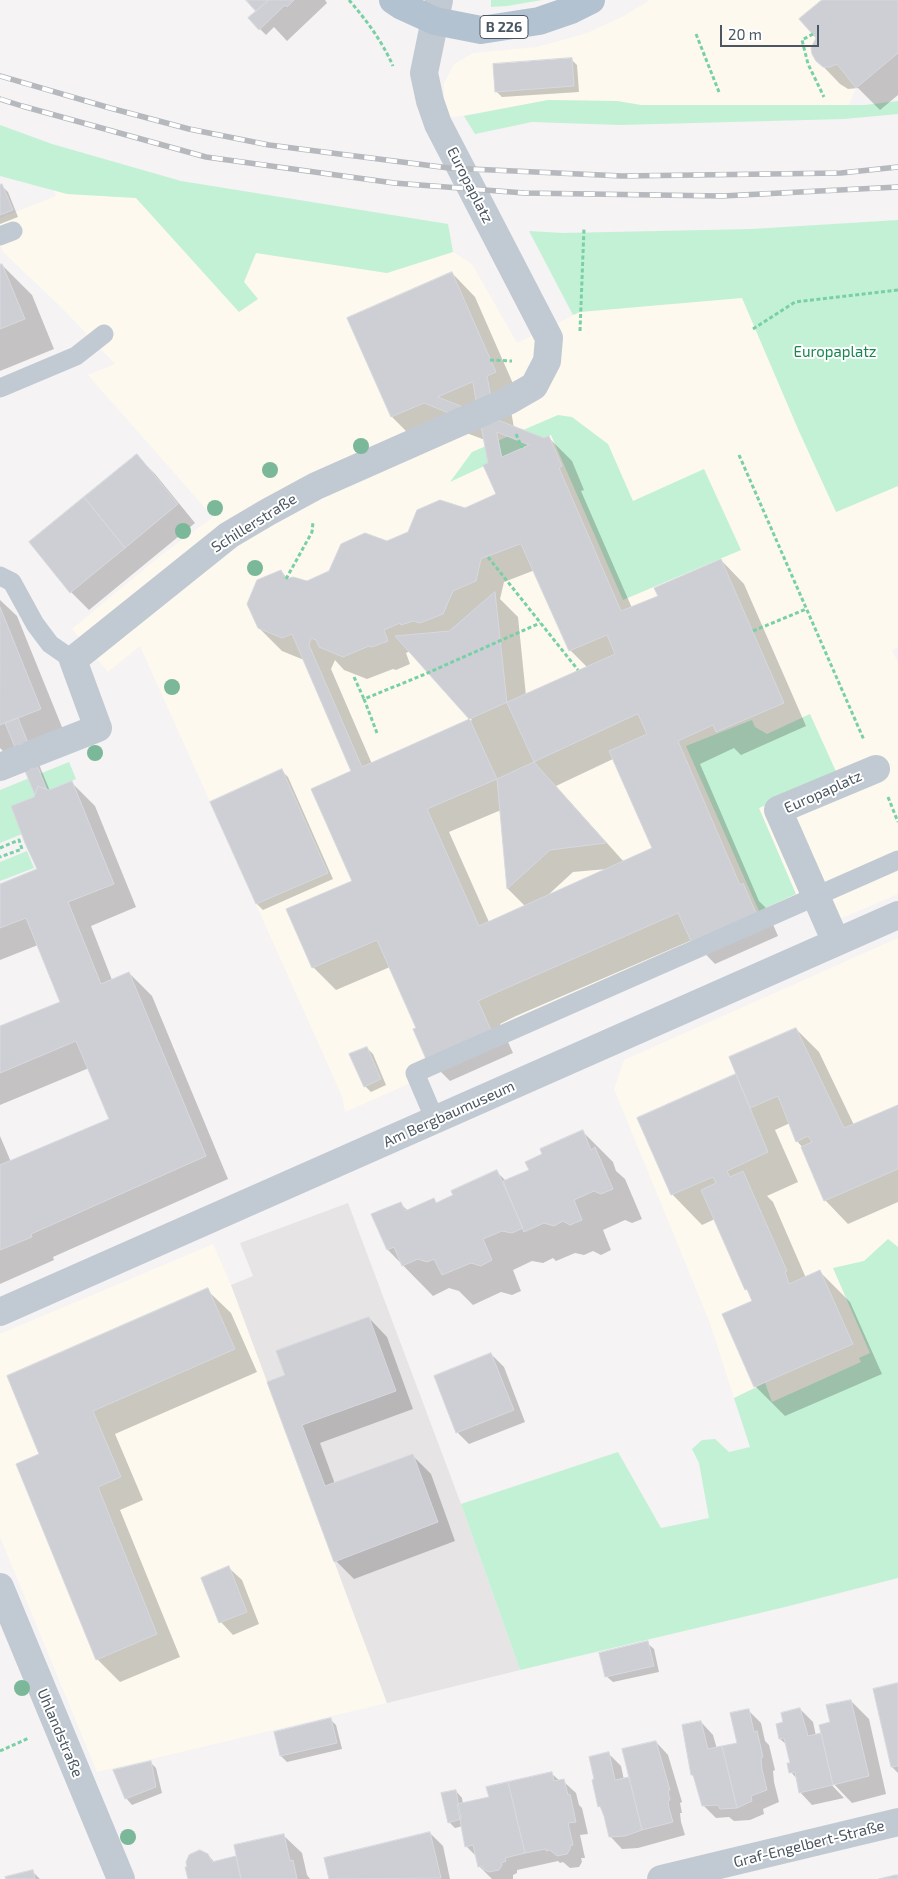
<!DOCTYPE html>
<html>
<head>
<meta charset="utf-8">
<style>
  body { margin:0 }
  #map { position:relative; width:898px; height:1879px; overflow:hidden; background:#f5f3f3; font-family:"Exo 2",sans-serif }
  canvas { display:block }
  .scale { position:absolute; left:720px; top:25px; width:99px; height:22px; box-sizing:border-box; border:2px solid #4a5661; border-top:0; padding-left:6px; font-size:15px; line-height:18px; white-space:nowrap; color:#4a5661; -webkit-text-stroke:4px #fff; paint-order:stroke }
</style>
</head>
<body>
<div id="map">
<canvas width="898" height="1879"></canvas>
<div class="scale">20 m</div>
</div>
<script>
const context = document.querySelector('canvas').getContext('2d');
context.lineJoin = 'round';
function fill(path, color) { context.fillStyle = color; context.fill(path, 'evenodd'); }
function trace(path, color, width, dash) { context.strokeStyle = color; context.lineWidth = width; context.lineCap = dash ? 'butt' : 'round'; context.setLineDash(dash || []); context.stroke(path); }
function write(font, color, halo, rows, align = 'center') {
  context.font = font + ' "Exo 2",sans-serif'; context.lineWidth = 4; context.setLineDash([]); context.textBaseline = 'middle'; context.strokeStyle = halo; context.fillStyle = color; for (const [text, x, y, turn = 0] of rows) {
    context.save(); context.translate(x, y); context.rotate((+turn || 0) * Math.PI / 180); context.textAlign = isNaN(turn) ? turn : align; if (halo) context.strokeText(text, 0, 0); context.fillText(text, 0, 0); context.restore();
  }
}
const commercial = new Path2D(`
  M650,0H898V53L856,88L849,105H641L617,101L548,100L448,118L444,107V83L454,64L473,53L537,47L587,33L624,16Z
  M53,189L67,194L136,198L239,312L244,282L255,253L387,273L453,252L472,264L517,343L580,312L742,297L837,512L898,486V647L892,650L898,663V894L821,927L813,906L345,1112L342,1096L140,646L108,672L72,629L160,556L213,517L88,375L115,364L63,309L3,252L0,245V218L56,196Z
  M898,938V1247L888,1239L864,1261L833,1268L870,1353L861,1362L772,1402L764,1383L734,1398L710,1323L614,1089L624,1060Z
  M213,1244L231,1285L387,1703L97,1772L0,1537V1334Z`);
const education = new Path2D(`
  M348,1203L461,1504L520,1670L387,1703L231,1285L253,1276L240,1243Z`);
const green = new Path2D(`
  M491,0H542L507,6L491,7Z
  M548,100L617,101L641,105H865L898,101V114L844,119L620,125L532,122L475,134L464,116Z
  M0,125L52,144L181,181L448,224L453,252L387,273L256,253L244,282L258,299L239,312L136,198L67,194L0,176Z
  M898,220V486L836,512L798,429L742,298L580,312L573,315L529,231L563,233L752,229Z
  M558,415L572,417L608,444L633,501L704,469L741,550L623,600L551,435L450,482L472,452Z
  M810,714L838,776L759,808L796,894L759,911L686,746L752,720L755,727L767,734Z
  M69,762L76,779L12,806L22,834L0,843V790Z
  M27,851L34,868L0,881V862Z
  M888,1239L898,1247V1578L785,1607L520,1670L461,1504L618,1452L661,1528L709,1518L699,1463L692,1449L702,1440L715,1439L729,1452L750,1447L734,1398L765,1383L772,1402L861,1362L859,1358L870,1353L833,1268L864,1261Z`);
const shadow = new Path2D(`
  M247,0H325L327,3L287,41L274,27L266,35L250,19L258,11Z
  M824,0H898V95L880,110L858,88L848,89L840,84L817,60L818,38Z
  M571,59L577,65L579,92L502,97L496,91Z
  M0,186H2L8,192L18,217L0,224Z
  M2,265L32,295L54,349L0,371V266Z
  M452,273L475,297L518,395L509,399L514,428L544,440L549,438L572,461L584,490L581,491L632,608L660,596L721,560L744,584L806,726L741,755L734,748L700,764L759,901L766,908L778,936L715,964L692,940L516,1016L500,1024L513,1053L450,1081L427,1058L418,1028L390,967L336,990L313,967L353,881V772L304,660L282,651L259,628L281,571L289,580L307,583L387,543L498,495L489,464L485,440L448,426L415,440L392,417ZM535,570L570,650L588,668L526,696L518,617L500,599L504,582ZM410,651L472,720L372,764L331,669L335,660L344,670L367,679L393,669L396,670L410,664L406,653ZM613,759L654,848L624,862L556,786ZM501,810L508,889L525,906L489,922L449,832ZM607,869L548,895L573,872Z
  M137,456L155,474L195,523L89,610L71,592Z
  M0,600L17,616L64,732L31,745L50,791L72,783L95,806L136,907L91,926L112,980L129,973L152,996L228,1179L53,1257L54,1260L0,1284V1136L11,1162L111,1120L89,1068L0,1105V1028L61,1003L38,945L0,960V885L39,869L35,798L36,794L18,751L7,755L0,748Z
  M282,771L288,777L333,879L263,910L257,904Z
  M796,1029L819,1052L854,1125L898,1107V1202L848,1224L825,1200L803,1148L797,1141L790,1123L775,1130L798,1182L767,1196L773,1202L806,1278L820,1272L850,1302L882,1374L785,1416L755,1386L754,1301L750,1294L746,1289L715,1219L702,1225L672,1194L735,1076L740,1080Z
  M367,1048L373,1054L386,1085L371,1092L365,1086Z
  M583,1132L613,1162L616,1171L625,1179L642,1219L632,1223L625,1220L603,1230L611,1250L601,1255L593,1251L584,1255L575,1253L556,1261L553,1258L543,1263L532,1261L513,1270L521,1291L512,1295L501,1292L473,1305L459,1291L449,1288L433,1296L388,1250L373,1214L400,1203L408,1211L433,1200L437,1204L497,1172L506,1181L530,1170Z
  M207,1290L231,1313L257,1372L115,1434L143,1500L120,1510L180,1657L120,1682L97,1659L41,1455Z
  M369,1318L387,1337L413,1409L320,1443L335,1484L413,1456L431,1474L455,1541L354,1579L336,1561L286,1376Z
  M491,1354L504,1367L525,1422L469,1444L457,1432Z
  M229,1568L242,1580L259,1624L233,1635L221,1622L203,1578Z
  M647,1643L654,1649L659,1672L613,1682L606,1676Z
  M898,1684V1773L892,1767Z
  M851,1701L869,1719L886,1794L852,1803L830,1780L828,1781L844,1798L812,1805L800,1792L797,1779L791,1772V1764L787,1745L780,1739L784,1723L800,1709L813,1722L816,1736L820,1735Z
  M749,1711L761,1723L765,1741L769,1745L775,1770L773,1771L774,1782L779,1802L763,1809L764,1814L750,1820L734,1821L729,1817L716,1818L703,1805L696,1778L692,1775L701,1722L713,1735L717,1749L738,1744Z
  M330,1719L336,1725L342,1749L287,1762L281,1756L276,1733Z
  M656,1742L668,1755L682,1802L680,1803L682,1813H680L681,1822L685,1835L638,1848L622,1849L610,1836L603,1810L599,1806L609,1754L621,1766L624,1780L631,1778Z
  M150,1762L156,1768L162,1793L132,1805L126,1798Z
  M552,1774L560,1781H563L576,1793L579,1805L582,1808L588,1834L580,1835L585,1858H581L582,1862L579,1867L570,1868L563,1862L560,1863L558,1861L517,1870V1873L513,1875V1879H492L479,1866L477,1857L466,1846L463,1826L455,1828L449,1822L456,1791L462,1798L463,1804L490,1798Z
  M430,1833L443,1846L450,1879H331L326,1858Z
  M283,1835L302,1853L307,1875L310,1879H190L208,1855L215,1863L238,1857Z
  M33,1872L40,1879H7Z`);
const building = new Path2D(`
  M246,0H269L256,11Z
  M269,0H294L287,7L285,5L259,30L248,18Z
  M822,0H898V53L856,88L837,64L830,67H823L816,61L812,54L811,48L816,38L799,19Z
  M572,58L574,86L495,92L493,64Z
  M2,184L13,210L0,215V185Z
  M2,264L25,319L0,329V265Z
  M452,272L496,372L487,376L495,419L544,438L549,436L562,466L559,468L621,611L658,596L654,588L721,559L784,703L716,732L713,725L678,741L740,885L743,883L756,913L691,941L678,913L493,994L478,1001L491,1030L426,1059L413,1029L416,1028L377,940L312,968L286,909L352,881L311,789L351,771L292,634L282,638L258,628L247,604L257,580L281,570L286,579L293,577L307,581L329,571L341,544L365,533L387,541L408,532L417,510L440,500L465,508L496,494L483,465L488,463L481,426L424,403L391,417L347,318ZM473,382L478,413L438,397ZM497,432L529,445L502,457ZM521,544L569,651L607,635L615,654L362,767L309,645L311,638L316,640L319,647L343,657L369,646L372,647L388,641L384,630L400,623L401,625L413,621L420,623L443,614L453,591L476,581L481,559ZM638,714L647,734L609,751L652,848L479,926L427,809L497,779Z
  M137,454L178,504L125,548L84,497Z
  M84,497L125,548L70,593L29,542Z
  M495,592L507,703L534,762L606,843L550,850L507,889L497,779L470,720L395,636L449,631Z
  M0,607L41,709L0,725Z
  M18,718L47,790L38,786L35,795L5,723Z
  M282,769L328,873L256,904L210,802Z
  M72,781L114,884L68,902L101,984L129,972L206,1156L31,1234L32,1237L0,1250V1165L109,1119L76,1041L0,1073V1026L60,1002L26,918L0,928V884L37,869L25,843L11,806L34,797L38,786L49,790Z
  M796,1028L844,1128L898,1105V1169L824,1201L801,1147L812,1142L808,1136L796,1142L778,1096L750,1108L729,1057Z
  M367,1047L381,1079L364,1087L349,1054Z
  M736,1074L768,1152L727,1171L730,1177L743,1171L787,1271L785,1272L789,1284L820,1270L853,1344L754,1387L722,1314L752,1301L747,1289L745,1290L701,1190L716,1183L713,1177L671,1195L637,1118Z
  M583,1130L591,1150L595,1147L613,1189L601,1194L594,1191L574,1200L582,1220L570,1225L563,1221L554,1226L544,1223L524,1232L503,1181L529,1170L525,1162L542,1154L540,1149Z
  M497,1170L523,1228L512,1233L502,1231L483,1239L492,1260L481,1266L471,1263L442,1275L434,1259L427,1262L418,1259L402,1266L394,1247L387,1250L371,1214L401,1202L405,1211L434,1198L436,1203L453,1195L451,1191Z
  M208,1288L235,1349L93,1411L121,1477L98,1487L157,1634L96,1660L16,1464L39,1454L7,1376Z
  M369,1317L396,1391L302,1425L325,1486L413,1454L438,1522L334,1562L267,1382L285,1375L276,1351Z
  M491,1353L514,1410L456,1433L434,1376Z
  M229,1566L247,1612L219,1623L201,1578Z
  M648,1641L654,1666L605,1677L599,1653Z
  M898,1683V1766L891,1767L873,1689Z
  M851,1700L869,1776L833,1785L819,1725L830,1722L826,1705Z
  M800,1708L808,1736L821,1733L833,1785L799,1793L795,1772L789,1773L787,1763H790L784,1738L779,1739L776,1724L783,1722L781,1713Z
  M749,1709L754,1732L757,1731L763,1757L761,1758L762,1769L767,1790L751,1796L752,1801L737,1808L722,1746L737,1743L730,1713Z
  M331,1718L337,1743L280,1756L274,1732Z
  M701,1721L708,1749L722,1746L737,1808L720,1809L718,1805L702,1806L693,1775H691L682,1725Z
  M656,1741L670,1790L668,1791L670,1800L668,1801L669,1808L673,1822L642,1830L622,1749Z
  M609,1752L615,1780L629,1777L642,1830L625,1836L609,1837L604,1816L600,1806L598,1807L592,1780L594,1779L589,1757Z
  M151,1761L156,1787L125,1799L113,1770Z
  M552,1772L554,1781L564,1779L568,1795L570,1794L576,1822L568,1823L573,1845L570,1846V1849L567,1854L557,1856L550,1850L546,1851V1849L525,1853L508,1782Z
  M508,1782L525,1853L505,1858L506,1861L501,1863L502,1865L499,1870L489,1872L483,1869L482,1866L478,1867L473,1845L465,1847L457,1804L489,1797L486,1787Z
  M456,1790L461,1819L448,1823L441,1793Z
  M430,1832L441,1878L329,1879L324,1858Z
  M284,1834L290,1861L293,1860L297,1879H241L234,1845Z
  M200,1850L208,1854L212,1862L236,1856L241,1879H188L185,1867H187L186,1862L189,1855Z
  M33,1870L35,1879H6L5,1877Z
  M896,1875H898V1879H879Z`);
const path = new Path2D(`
  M349,0C367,21 382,41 393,66
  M696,34L719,92
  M813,34L802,40L808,64L824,97
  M753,329L795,302L898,290
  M580,331L584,228
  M490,360L512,361
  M516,434L522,448
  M739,455L864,740
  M488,557L578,670
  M286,579L312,532L313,522
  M753,631L806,609
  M354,677L364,699
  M377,733L364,699L423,675L540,623
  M888,797L898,822
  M0,848L19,840L22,849L0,857
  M0,1751L29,1738`);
const lane = new Path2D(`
  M0,236L13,231
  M0,388L76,356L104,334
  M0,576L12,582L35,624L50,644L73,660
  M435,1120L415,1073L898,860`);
const street = new Path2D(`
  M32,754L98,728L73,660L229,535L268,512L316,486L508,401L534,386L547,361L549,338L438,124L430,101L424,73L439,0
  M0,767L20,759
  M836,942L778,810L876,769
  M0,1312L898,915
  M0,1587L121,1879
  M661,1879L898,1822`);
const primary = new Path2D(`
  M393,0L402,6L435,21L481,30L539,21L571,10L591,0`);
const rail = new Path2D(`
  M0,76L110,108L189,129L269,145L449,168L622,176L841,173L898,167
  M0,99L22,106L206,157L394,183L524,193L722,196L898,187`);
const trees = [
  [361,446],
  [270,470],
  [215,508],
  [183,531],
  [255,568],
  [172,687],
  [95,753],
  [22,1688],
  [128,1837]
];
const shields = [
  [504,27,48]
];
const shieldNames = [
  ["B 226",504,27]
];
const streetNames = [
  ["Europaplatz",470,185,63],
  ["Schillerstraße",254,523,-32],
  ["Europaplatz",823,792,-24],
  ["Am Bergbaumuseum",449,1114,-24],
  ["Uhlandstraße",60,1733,67],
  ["Graf-Engelbert-Straße",809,1844,-14]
];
const parkNames = [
  ["Europaplatz",835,352]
];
fill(commercial, '#fdf9ef');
fill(education, '#e6e4e5');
fill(green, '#c3f1d5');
fill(shadow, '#0003');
fill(building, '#cdcfd5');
trace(building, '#d7d9de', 1);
trace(path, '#7ad0a6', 3, [4, 2.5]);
trace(lane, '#c1cad2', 19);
trace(street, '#c1cad2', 28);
trace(primary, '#b3c2d1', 28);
trace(rail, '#b5b8bd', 5.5);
trace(rail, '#fff', 4, [11]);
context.fillStyle = '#7bb799';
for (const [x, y] of trees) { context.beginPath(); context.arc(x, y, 8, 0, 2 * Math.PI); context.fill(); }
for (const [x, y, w] of shields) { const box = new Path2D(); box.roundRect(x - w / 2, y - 11.5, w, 23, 4); context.fillStyle = '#fff'; context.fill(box); trace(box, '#4a5661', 1); }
write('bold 14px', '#4a5661', null, shieldNames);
write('15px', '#4a5661', '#fff', streetNames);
write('15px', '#17864f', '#fff', parkNames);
</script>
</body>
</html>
